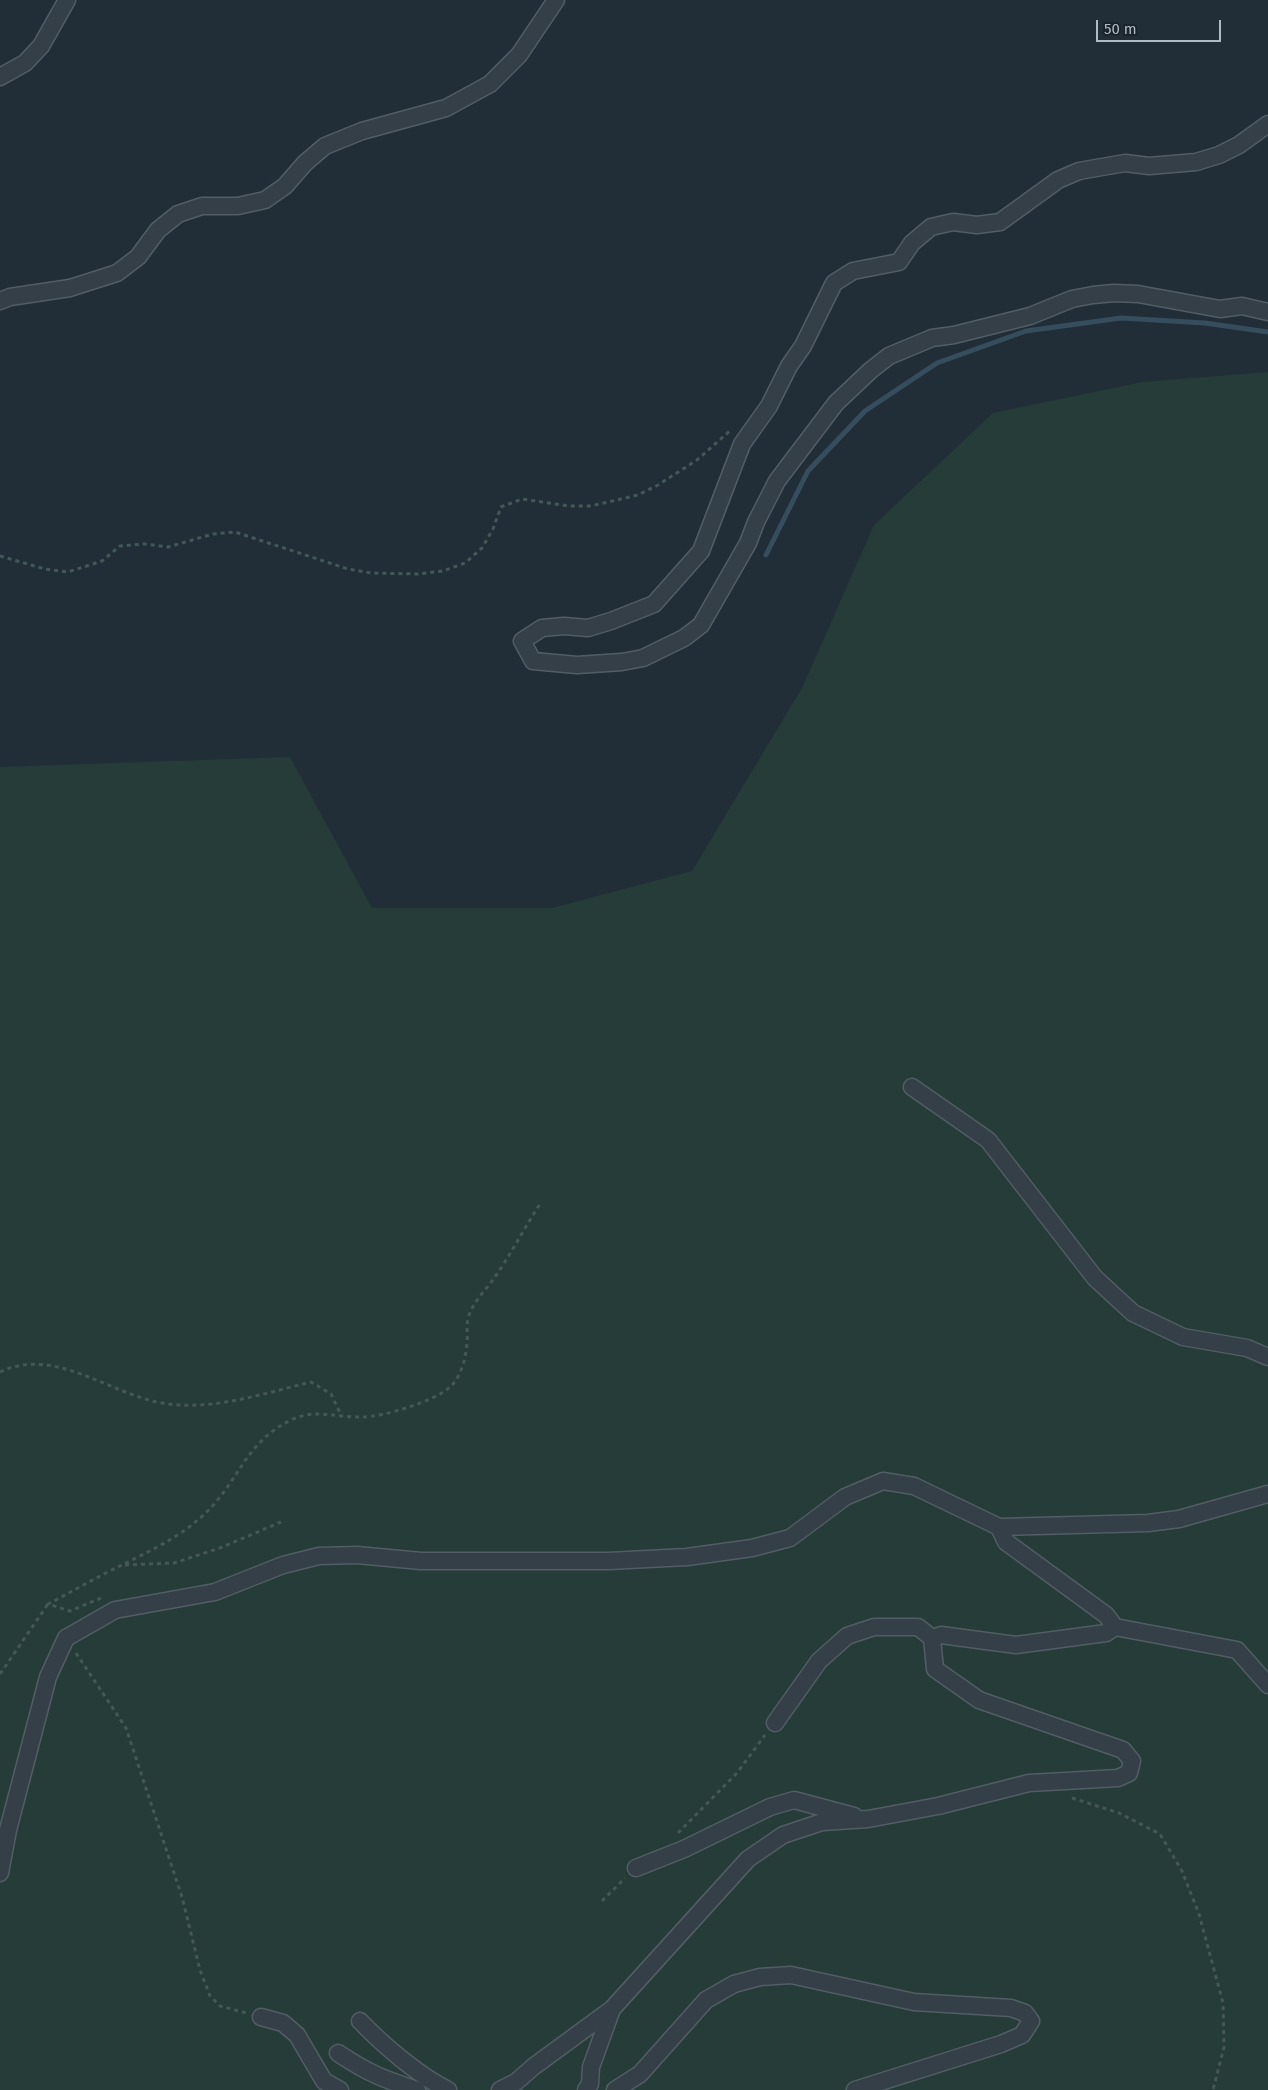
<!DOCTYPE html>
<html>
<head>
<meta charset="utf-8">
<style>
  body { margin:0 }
  #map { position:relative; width:1268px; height:2090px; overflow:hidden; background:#212e37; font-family:"Fira Sans",sans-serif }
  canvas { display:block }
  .scale { position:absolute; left:1096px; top:20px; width:125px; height:22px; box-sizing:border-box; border:2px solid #afbac4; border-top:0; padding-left:6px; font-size:15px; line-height:18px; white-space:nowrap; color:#afbac4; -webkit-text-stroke:4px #1a242c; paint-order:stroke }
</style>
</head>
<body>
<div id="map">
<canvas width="1268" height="2090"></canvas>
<div class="scale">50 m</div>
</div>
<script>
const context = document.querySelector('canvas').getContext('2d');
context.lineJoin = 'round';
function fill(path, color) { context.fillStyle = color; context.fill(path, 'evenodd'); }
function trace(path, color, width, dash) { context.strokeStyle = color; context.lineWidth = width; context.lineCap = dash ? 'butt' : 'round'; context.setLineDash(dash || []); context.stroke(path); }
const green = new Path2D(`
  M1268,372V2090H0V767L290,757L372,908H552L692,871L802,688L874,525L993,413L1142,382Z`);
const stream = new Path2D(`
  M766,555L808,471L865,411L937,363L1026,331L1121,318L1205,323L1268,332`);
const path = new Path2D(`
  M0,556L45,569L68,572L102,561L120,546L144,544L168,547L213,534L235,532L348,569L371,573L418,574L443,571L465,563L482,548L493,529L501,507L522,499L569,506H591L638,495L658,485L697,460L731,430
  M0,1372C57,1345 112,1397 168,1404C216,1410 265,1393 311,1382L331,1394L341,1415
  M125,1565L174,1563L220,1548L281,1522
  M101,1598L70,1611L48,1604C73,1591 97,1577 122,1565C148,1552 178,1538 200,1518C238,1486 243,1443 291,1420C316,1408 336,1418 362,1417C383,1417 435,1401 450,1387C462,1376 466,1356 467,1342C468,1334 466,1326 468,1319C472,1303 483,1293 492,1281C509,1258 524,1228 540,1204
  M76,1653L126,1728L182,1897L200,1970L210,1996L220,2006L247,2013
  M0,1674L48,1604
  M1072,1798L1119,1813L1160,1834L1182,1871L1199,1914L1223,2003L1224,2047L1213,2090
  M678,1833L737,1773L765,1735
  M602,1901L625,1878`);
const street = new Path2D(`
  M0,77L25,63L41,46L67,0
  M1268,124L1239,145L1219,155L1196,162L1149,166L1125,163L1079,171L1058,180L1000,222L977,225L953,222L931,227L912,243L899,262L853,271L834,283L803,346L789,366L769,406L742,444L701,551L654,604L611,621L588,628L564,626L542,628L522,641L533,661L577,665L622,662L643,658L684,638L701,625L748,543L756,522L777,481L836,403L871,370L889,356L932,338L954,335L1030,316L1072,299L1093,295L1114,293L1138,294L1220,309L1242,306L1268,312
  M0,301L10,297L70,288L117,273L138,257L158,230L178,214L202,206H238L265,200L285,186L305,163L325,146L362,131L446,108L490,84L519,55L556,0
  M912,1087L988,1140L1095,1278L1133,1313L1183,1337L1247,1348L1268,1357
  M999,1527L1006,1542L1106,1615L1115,1627L1237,1650L1268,1685
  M932,1638L941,1635L1016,1645L1106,1633L1115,1627
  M636,1868L684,1849L770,1807L794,1800L854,1816
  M0,1873L8,1830L48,1677L66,1638L115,1610L215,1592L283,1565L319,1556L357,1555L421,1561H608L687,1557L752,1548L790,1538L845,1497L883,1481L914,1486L999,1527L1148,1523L1179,1519L1268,1494
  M261,2017L283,2023L297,2035L324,2081L340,2090
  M360,2021C383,2045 419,2076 448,2090
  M338,2053C368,2073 383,2079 417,2090
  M500,2090L516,2082L533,2067L612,2009
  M586,2090L590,2084L591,2067L612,2009L748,1859L783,1835L822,1822L868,1819L938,1806L1029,1783L1118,1778L1129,1773L1132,1761L1123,1750L979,1700L935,1669L932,1638L918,1627H874L847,1636L819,1661L775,1723
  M615,2090L640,2074L706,2000L734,1984L760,1977L791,1975L914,2002L1011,2008L1025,2013L1031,2021L1022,2035L1001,2044L855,2090`);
fill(green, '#263c39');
trace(stream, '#354d5d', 5);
trace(street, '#525d65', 19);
trace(path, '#455857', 3, [4, 4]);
trace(street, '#343f47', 16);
</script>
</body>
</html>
